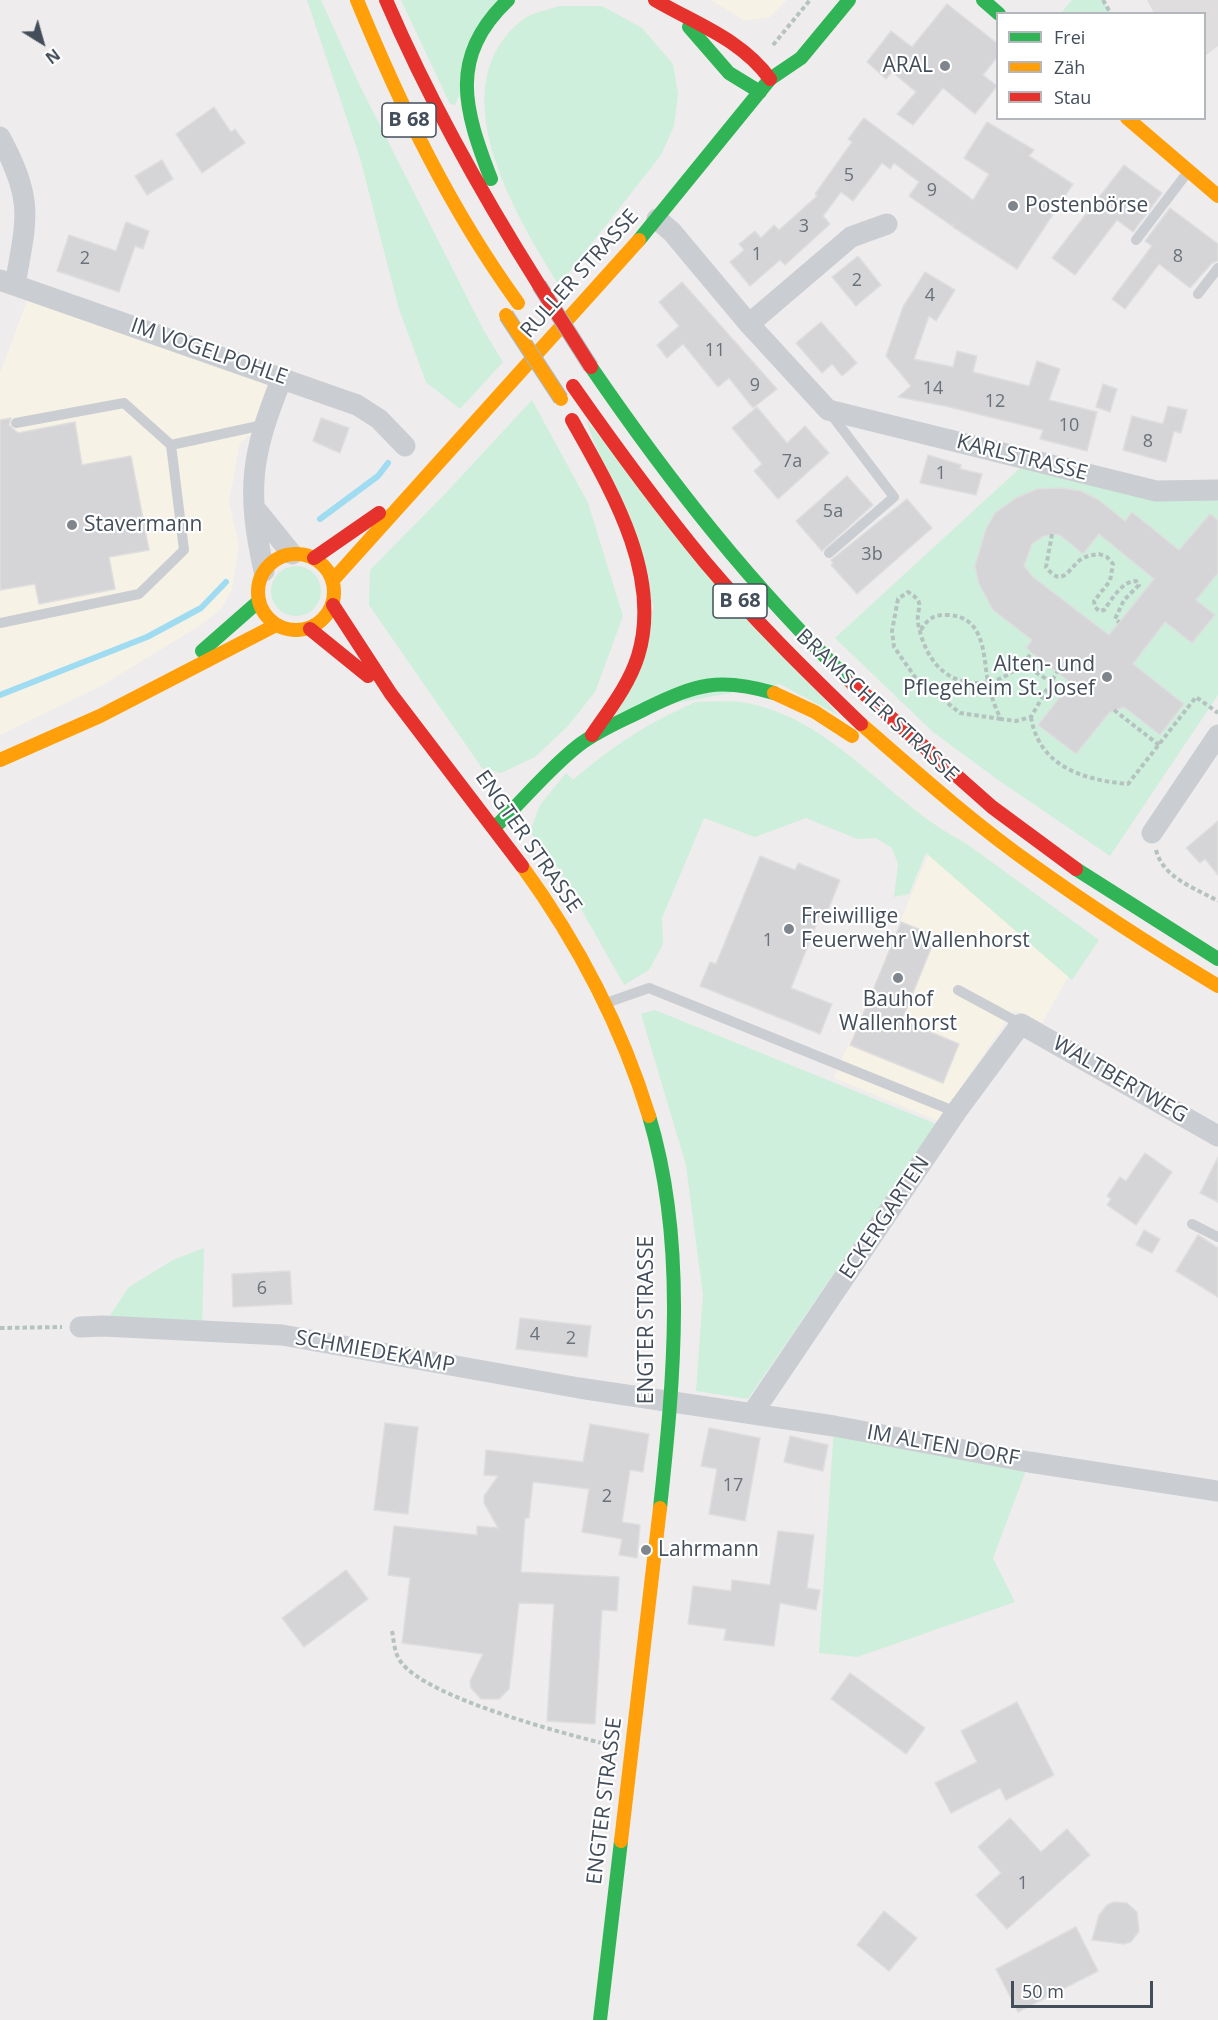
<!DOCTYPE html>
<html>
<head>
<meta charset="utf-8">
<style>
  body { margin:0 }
  #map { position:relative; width:1218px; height:2020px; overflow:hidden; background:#eeecec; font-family:"Open Sans",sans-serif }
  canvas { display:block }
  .legend { position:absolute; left:996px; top:12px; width:210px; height:108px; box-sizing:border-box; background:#fff; border:2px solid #b4b8bd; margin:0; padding:8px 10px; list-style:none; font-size:18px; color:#434e5a }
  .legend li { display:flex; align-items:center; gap:12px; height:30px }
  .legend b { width:30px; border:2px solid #b4b8bd }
  .north { position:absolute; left:12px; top:12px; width:60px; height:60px; -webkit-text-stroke:4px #fff; paint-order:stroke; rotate:143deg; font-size:16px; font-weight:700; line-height:24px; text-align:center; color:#434e5a }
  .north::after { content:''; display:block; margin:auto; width:21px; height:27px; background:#434e5a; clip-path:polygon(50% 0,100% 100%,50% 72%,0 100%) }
  .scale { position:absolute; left:1011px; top:1981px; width:142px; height:27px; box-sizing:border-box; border:3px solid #434e5a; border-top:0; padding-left:8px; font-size:18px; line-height:21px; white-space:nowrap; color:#434e5a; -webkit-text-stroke:4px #fff; paint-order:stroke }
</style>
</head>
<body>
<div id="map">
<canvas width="1218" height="2020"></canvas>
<ul class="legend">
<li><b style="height:8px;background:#30b455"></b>Frei</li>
<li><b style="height:8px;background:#ff9f0a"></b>Zäh</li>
<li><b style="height:8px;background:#e5322d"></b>Stau</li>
</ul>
<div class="north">N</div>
<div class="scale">50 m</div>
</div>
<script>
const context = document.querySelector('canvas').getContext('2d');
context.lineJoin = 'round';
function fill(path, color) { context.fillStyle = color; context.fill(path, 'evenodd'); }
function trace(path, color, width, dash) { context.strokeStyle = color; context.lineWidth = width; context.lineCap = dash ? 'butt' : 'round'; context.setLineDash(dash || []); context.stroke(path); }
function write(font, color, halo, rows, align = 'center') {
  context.font = font + ' "Open Sans",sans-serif'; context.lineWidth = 4.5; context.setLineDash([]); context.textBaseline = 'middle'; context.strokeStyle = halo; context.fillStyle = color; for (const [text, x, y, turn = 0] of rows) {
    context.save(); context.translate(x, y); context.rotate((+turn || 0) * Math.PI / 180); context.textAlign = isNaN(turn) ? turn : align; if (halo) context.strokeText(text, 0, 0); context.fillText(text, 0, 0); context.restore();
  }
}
const commercial = new Path2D(`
  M711,0H787L770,17L745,21Z
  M31,290L282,378L263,425L240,443L229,502L239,545L232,590L221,609L204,623L101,686L0,735V373Z
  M931,848L1071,972L1042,1023L1014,1010L938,1121L834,1078Z`);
const education = new Path2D(`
  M1147,0H1218V46L1205,56L1204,14L1154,13Z`);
const green = new Path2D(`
  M307,0H321L359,84L484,331L503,362L460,409L426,382L399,309L360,158Z
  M401,0H499L455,105L450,104Z
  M1072,0H1103L1111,13H1061Z
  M559,6H602L642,28L673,64L678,94L674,126L661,155L559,285C515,215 436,84 525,18C534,12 549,10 559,6Z
  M532,400L588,503L623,616L595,692L567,727L535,757L501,773L482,768L369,605L370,570L444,495Z
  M586,420L838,715L780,684L615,714L654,607Z
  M1020,468L1218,499V695L1110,856L1001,782L933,732L835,638Z
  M271 591a25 25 0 1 1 50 0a25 25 0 1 1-50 0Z
  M696,702C712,702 731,700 747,703C835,720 888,803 964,842L1099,940L1072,980L926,853L909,894L894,897L898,864L892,848L876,838L857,839L806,818L755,837L704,818L662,918L663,944L649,970L624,985L558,868L530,832L540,805L566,773L573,780C614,745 646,724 696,702Z
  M655,1010L936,1124L748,1399L696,1391L703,1295L686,1165L641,1014Z
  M204,1248L202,1332L103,1326L129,1287L173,1260Z
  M834,1426L1029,1462L993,1558L1015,1602L857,1657L819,1653Z`);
const stream = new Path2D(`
  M320,519L378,476L388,463
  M0,695L147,637L201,608L226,582`);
const building = new Path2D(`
  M947,4L998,44V56L983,75L997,86L975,114L943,88L913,125L897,114L916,92L892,72L886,79L867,62L891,31L912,47Z
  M214,107L231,132L235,129L245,143L202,173L176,134Z
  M864,118L973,200L989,174L964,158L987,122L1034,150L1029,156L1073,184L1017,269L953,227L954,224L952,226L909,196L919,182L894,163L890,169L882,163L853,201L841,192L823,216L830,224L785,265L780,260L750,286L730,262L744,250L739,244L755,231L761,238L774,225L779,230L817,196L815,194L852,142L848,139Z
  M162,160L173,179L147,195L135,176Z
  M1124,165L1162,193L1133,232L1117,220L1075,275L1052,258Z
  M1170,208L1218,244V261L1212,263L1190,288L1159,264L1125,309L1112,299L1152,246L1145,241Z
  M126,222L149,231L143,249L135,246L119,292L57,271L69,235L116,251Z
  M858,256L881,285L856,306L832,277Z
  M925,272L955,290L936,321L929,316L914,359L953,367L957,351L977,356L973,372L1029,386L1037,361L1060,369L1049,400L1097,412L1087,451L1040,439L1043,430L945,406L898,397L911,386L886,356L903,307Z
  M682,282L777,389L753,408L729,378L718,387L683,344L667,358L657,345L679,326L659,302Z
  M821,322L857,363L842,376L832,364L822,373L796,343Z
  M1103,384L1117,389L1110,412L1096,407Z
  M1168,406L1187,410L1181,433L1174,431L1166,462L1123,450L1132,416L1163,424Z
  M757,407L787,443L805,426L829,453L778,499L754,471L762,464L732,428Z
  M11,418L9,425L18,433L75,422L82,465L131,456L149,550L109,557L115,589L39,604L35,584L0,590V420Z
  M321,418L349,428L340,453L313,441Z
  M928,455L961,465L960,469L982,474L976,495L920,483Z
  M847,476L873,505L822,551L796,521Z
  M1061,488L1081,491L1099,500L1125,521L1132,512L1179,550L1210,514L1218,520V573L1196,600L1215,615L1192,643L1165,622L1133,664L1184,704L1160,735L1124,707L1109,713L1076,754L1038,725L1071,683L1026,648L1032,640L993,610L979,584L975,566L986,529L995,513L1016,498L1037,489ZM1052,534L1060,535L1083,554L1099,534L1154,579L1109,635L1033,577L1024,566L1032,544L1042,537Z
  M907,499L932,528L857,594L831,565L833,563L831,560Z
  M1218,821V875L1205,859L1200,863L1186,848Z
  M760,856L795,870L798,863L840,880L824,920L819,918L791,988L832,1004L820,1034L700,986L710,962L716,964Z
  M901,922L936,936L902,1020L959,1044L943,1083L850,1045Z
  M1145,1153L1172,1172L1136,1225L1107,1205L1111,1199L1107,1196L1120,1177L1126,1181Z
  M1218,1157V1202L1200,1193Z
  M1144,1230L1160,1239L1152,1253L1136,1245Z
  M1198,1235L1218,1248V1297L1176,1271Z
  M290,1271L292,1304L233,1307L232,1274Z
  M520,1318L591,1326L587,1357L516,1349Z
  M385,1423L418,1427L408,1514L374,1510Z
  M590,1424L649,1434L643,1472L630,1470L622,1522L640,1525L637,1558L619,1555L622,1539L582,1532L589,1489L533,1482L529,1518H525L521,1572L619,1577L617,1611L602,1610L595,1724L547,1721L554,1604L519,1603L509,1689L499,1699H481L471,1688L470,1681L483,1654L402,1643L410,1578L388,1575L394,1526L477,1535V1526L498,1528L484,1503V1496L498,1476L484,1475L486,1450L583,1462Z
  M709,1428L760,1438L745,1521L709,1514L717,1469L701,1466Z
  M790,1436L828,1445L823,1471L784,1462Z
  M778,1531L814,1535L807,1588L820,1590L816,1610L780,1603L774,1646L724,1640L726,1629L688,1624L693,1586L731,1591L732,1580L770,1585Z
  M346,1570L368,1599L304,1647L282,1618Z
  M850,1673L925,1728L906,1754L831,1699Z
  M1017,1702L1054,1775L1006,1800L1000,1788L951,1813L935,1783L977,1762L961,1731Z
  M1010,1818L1041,1852L1067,1829L1090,1855L1007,1929L976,1895L1001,1873L978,1847Z
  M1114,1902L1127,1903L1137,1912L1139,1931L1131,1942L1124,1944L1092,1940L1099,1915L1107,1905Z
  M884,1911L917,1938L889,1971L857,1945Z
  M1076,1927L1098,1971L1018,2012L996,1969Z`);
const path = new Path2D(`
  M1103,0L1111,14
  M773,45L810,0
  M1052,534L1046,567C1062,588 1068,570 1080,560C1085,556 1092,555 1099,554L1107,557L1113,564L1110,581L1094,601L1095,607L1099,611L1104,610C1112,599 1122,581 1136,581L1139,585L1124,600L1115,619L1119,622
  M921,630C927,619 935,614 948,615C979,616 983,644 986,669C988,686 993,704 1001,719L1016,721L1031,717L1057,672
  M1023,664L1051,682
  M1114,710L1159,745
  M1031,717C1039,767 1084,780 1128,784L1196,697L1218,713
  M1001,719L960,713L915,677L894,647L892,631L898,599L908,592C927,603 916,607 918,623C924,655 942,683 978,683C999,684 1020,669 1032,652
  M1156,850C1163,878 1195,888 1218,901
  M0,1328L62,1327
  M392,1631C394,1641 394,1653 401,1662C427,1698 565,1734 610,1745`);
const lane = new Path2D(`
  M1136,240L1187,173
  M1198,294L1218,268
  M16,423L124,403L171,445
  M829,553L894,497L830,413
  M0,623L139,594L184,550L171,445L263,425
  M958,990L1021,1024
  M606,1003L649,988L956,1112
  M1192,1224L1218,1237`);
const street = new Path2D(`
  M0,137C34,201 27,217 15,285
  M657,219L672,232L749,324L828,410L1156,491L1218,490
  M0,280L357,405L379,419L405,446
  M749,324L851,237L887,224
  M254,507L292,554
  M264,571C246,489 251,455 282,378
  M1152,833L1218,735
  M80,1327L103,1326L282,1335L579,1388L834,1426L1029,1462L1218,1491
  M752,1414L956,1112L1021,1024L1218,1136`);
const fast = new Path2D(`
  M983,0L999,14
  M689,27L729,73L760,92
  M491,179C464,109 448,57 508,0
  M639,240L770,79L801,58L849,0
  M591,367C669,481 752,587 852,683
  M202,651L259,601
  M494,828C523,801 548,769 579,745C600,729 624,720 647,708C697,684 719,677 774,693
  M1076,869L1218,959
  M649,1116C687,1242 674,1379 660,1508
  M600,2020L621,1841`);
const slow = new Path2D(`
  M357,0C401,107 450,209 518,303
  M1127,118L1218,196
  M258 592a38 38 0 1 1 76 0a38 38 0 1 1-76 0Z
  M333,580L639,240
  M774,693L815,712L852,736
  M861,724C917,773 973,823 1034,866C1094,909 1155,948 1218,986
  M0,760L100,716L276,625
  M522,866C578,943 621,1025 649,1116
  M621,1841L660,1508`);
const jam = new Path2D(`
  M386,0C429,100 481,193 539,285
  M655,0C696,24 741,39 770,79
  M573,386C615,446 658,505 705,562C753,619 807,672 861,724
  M572,420C610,488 663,575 638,656C629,685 609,710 592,735
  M314,558L379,513
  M333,605L391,694L522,866
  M310,629L368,676
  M852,683L992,807L1076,869`);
const slowBridge = new Path2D(`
  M506,315L561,399`);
const jamBridge = new Path2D(`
  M539,285L591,367`);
const markers = [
  [945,66,6,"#7f858d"],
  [1013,206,6,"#7f858d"],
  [72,525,6,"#7f858d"],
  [1107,677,6,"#7f858d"],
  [789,929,6,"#7f858d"],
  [898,978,6,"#7f858d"],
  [646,1550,6,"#7f858d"]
];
const numberNames = [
  ["5",849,176],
  ["9",932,191],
  ["3",804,227],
  ["1",757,255],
  ["8",1178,257],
  ["2",85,259],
  ["2",857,281],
  ["4",930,296],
  ["11",715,351],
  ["9",755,386],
  ["14",933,389],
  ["12",995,402],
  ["10",1069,426],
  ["8",1148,442],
  ["7a",792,462],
  ["1",941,474],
  ["5a",833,512],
  ["3b",872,555],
  ["1",768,941],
  ["6",262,1289],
  ["4",535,1335],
  ["2",571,1339],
  ["17",733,1486],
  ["2",607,1497],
  ["1",1023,1884]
];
const shields = [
  [409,120,54],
  [740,601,54]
];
const shieldNames = [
  ["B 68",409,120],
  ["B 68",740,601]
];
const poiNames = [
  ["ARAL",933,66,"right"],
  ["Postenbörse",1025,206],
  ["Stavermann",84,525],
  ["Alten- und",1095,665,"right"],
  ["Pflegeheim St. Josef",1095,689,"right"],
  ["Freiwillige",801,917],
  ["Feuerwehr Wallenhorst",801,941],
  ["Bauhof",898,1000,"center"],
  ["Wallenhorst",898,1024,"center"],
  ["Lahrmann",658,1550]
];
const streetNames = [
  ["RULLER STRASSE",580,274,-48],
  ["IM VOGELPOHLE",209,352,19],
  ["KARLSTRASSE",1022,458,14],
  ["BRAMSCHER STRASSE",877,706,43],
  ["ENGTER STRASSE",528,842,55],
  ["WALTBERTWEG",1120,1080,30],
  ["ECKERGARTEN",885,1218,-56],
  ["ENGTER STRASSE",647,1320,-90],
  ["SCHMIEDEKAMP",375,1352,10],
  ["IM ALTEN DORF",943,1446,10],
  ["ENGTER STRASSE",605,1801,-83]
];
fill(commercial, '#f6f2e6');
fill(education, '#dfddde');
fill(green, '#ceefdc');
trace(stream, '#9fdcf1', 6);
fill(building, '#d5d4d7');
trace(building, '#dfdedf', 1.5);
trace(path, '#b5c3c0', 4, [4.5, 3]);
trace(lane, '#cacdd1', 10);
trace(street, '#cacdd1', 21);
trace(fast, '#30b455', 14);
trace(slow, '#ff9f0a', 14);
trace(jam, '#e5322d', 14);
trace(slowBridge, '#b0b6bd', 16, []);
trace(jamBridge, '#b0b6bd', 16, []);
trace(slowBridge, '#ff9f0a', 14);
trace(jamBridge, '#e5322d', 14);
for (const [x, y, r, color] of markers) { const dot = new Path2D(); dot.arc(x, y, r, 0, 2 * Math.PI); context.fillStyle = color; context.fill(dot); trace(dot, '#fff', 2); }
write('18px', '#69717a', null, numberNames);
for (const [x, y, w] of shields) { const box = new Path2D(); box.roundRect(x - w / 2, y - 17, w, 34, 4.5); context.fillStyle = '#fff'; context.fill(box); trace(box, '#434e5a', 1.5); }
write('bold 20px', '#434e5a', null, shieldNames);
write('21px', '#434e5a', '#fff', poiNames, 'left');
write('21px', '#434e5a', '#fff', streetNames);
</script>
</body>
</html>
